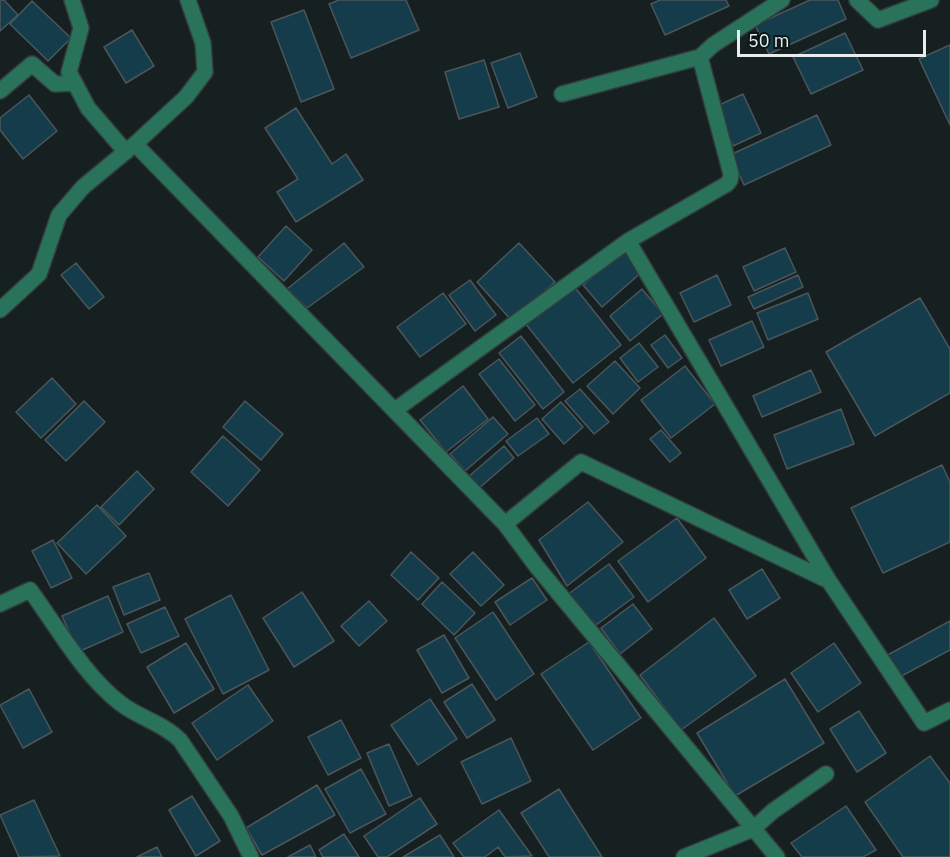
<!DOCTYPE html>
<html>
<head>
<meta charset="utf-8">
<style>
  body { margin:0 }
  #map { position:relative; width:950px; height:857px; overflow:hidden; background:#162020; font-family:"IBM Plex Sans",sans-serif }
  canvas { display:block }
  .scale { position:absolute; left:737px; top:30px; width:189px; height:27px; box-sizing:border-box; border:3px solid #e8eeee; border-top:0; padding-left:8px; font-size:18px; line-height:21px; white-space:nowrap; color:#e8eeee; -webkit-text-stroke:4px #0d1616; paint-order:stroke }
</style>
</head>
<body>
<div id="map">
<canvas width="950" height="857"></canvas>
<div class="scale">50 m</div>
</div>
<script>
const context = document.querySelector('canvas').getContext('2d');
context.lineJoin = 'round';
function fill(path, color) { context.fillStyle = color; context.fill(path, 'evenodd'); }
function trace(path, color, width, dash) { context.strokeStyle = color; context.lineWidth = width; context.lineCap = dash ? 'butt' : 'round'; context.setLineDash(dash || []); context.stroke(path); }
const building = new Path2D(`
  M0,0H4L18,15L0,31Z
  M339,0H406L419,30L351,58L329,4Z
  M660,0H726L729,6L665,35L651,4Z
  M810,0H838L846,19L769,54L755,25Z
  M32,1L71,38L48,61L10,24Z
  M304,10L334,89L301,102L271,22Z
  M132,30L154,66L126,83L104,47Z
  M845,33L863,70L811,94L793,57Z
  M950,45V125L919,59Z
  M520,53L537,97L508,108L491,63Z
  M484,60L499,107L459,119L445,72Z
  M743,94L761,133L733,146L715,107Z
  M29,95L57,131L23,159L0,130V118Z
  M296,108L332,164L346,154L363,180L296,222L277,192L298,179L265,128Z
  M817,115L831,145L744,185L730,155Z
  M286,226L312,250L284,281L258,257Z
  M344,243L364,267L307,308L287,289Z
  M519,243L555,282L512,321L477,282Z
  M785,248L796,272L754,291L743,267Z
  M625,249L643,271L602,307L583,285Z
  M76,263L104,297L89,309L61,275Z
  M717,275L731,305L694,322L680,293Z
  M798,275L803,287L754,309L748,297Z
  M470,280L496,315L475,331L449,295Z
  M573,285L621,345L573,383L525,323Z
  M642,289L663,314L630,341L610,316Z
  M443,293L466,324L420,357L397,327Z
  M808,293L818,319L768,340L757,313Z
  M920,298L950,349V393L875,436L826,352Z
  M752,321L764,347L721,366L709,340Z
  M665,335L682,358L668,368L651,345Z
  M521,336L564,392L543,409L499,353Z
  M639,343L658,367L638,382L620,358Z
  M499,359L535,405L515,421L479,374Z
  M615,361L640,388L613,414L587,386Z
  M685,366L715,404L671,438L641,400Z
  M811,370L821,392L762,417L753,396Z
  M52,378L76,404L41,438L16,412Z
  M463,386L488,419L446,452L420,420Z
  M580,389L609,422L594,434L565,401Z
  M84,401L105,422L66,461L45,440Z
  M245,401L283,434L261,460L223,427Z
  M561,402L583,427L564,444L542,419Z
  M841,409L854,444L787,469L774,435Z
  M493,417L508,434L465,471L450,454Z
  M537,418L549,434L518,456L506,441Z
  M661,430L681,453L670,462L650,439Z
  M223,436L260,470L228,506L191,472Z
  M504,446L514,458L478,489L468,477Z
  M942,465L950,482V542L883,573L851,508Z
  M137,471L154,489L119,525L101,507Z
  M588,502L623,542L567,586L539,540Z
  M97,505L126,536L86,574L57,543Z
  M677,518L706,558L648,602L618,561Z
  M53,540L72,578L51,588L32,551Z
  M411,552L439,578L418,600L391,575Z
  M473,552L504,585L481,606L450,574Z
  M609,564L634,597L596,625L567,595Z
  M762,569L780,598L747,619L729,590Z
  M149,573L160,600L124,615L113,587Z
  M532,578L547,600L510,625L495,602Z
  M442,582L475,613L454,635L422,604Z
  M302,592L334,641L294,667L263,618Z
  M231,595L269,670L223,694L185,619Z
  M108,596L123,632L78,652L62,616Z
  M369,601L387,621L359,646L341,626Z
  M633,604L652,629L620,654L601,628Z
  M165,607L179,636L141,653L127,624Z
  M493,612L534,674L496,700L455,638Z
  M714,618L756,676L681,730L640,675Z
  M950,621V650L896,679L884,657Z
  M444,635L469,678L442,693L417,650Z
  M589,642L641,718L593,750L541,674Z
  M186,643L214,689L174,713L147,667Z
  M834,643L861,683L818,712L791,673Z
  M785,679L824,743L735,796L697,733Z
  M472,684L495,720L467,738L444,702Z
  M248,685L273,721L217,760L192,723Z
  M29,689L52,732L23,748L0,705Z
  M430,699L457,739L418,765L391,725Z
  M859,711L886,753L857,772L830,729Z
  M341,720L361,758L328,775L308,737Z
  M511,738L531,781L482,804L461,762Z
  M389,744L412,796L389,806L367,753Z
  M930,756L950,783V857H903L865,802Z
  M361,769L386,814L350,833L325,789Z
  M317,785L335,815L262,855L246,828Z
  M559,789L602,857H549L521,813Z
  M192,796L220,841L196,856L169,810Z
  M420,798L437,824L387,857H378L364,836Z
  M34,800L60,856L19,857L0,815Z
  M846,806L876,850L863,857H802L791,843Z
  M499,810L532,856L505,857L498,847L485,857H464L453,843Z
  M344,834L359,857H323L319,850Z
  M440,835L454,857H403Z
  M310,845L316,857H288Z
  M157,847L162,857H137Z`);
const minor = new Path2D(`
  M72,0L81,28L69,72L88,108L126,152
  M857,0L878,20L931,0
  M0,91L32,64L55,84L75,83
  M562,94L700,57
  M135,144L505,524L537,567L777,857
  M628,241L829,581
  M0,310L39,274L59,215L83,187L135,144L186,97L205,72L203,43L188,0
  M395,410L628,241L727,184L730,180L731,174L700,57L713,45L782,0
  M505,524L581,462L829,581L924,723L950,710
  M0,604L30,590C58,628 83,674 120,703C139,718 163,723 180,740L231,816L251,857
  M684,857L753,829L773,811L826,774`);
fill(building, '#153c4b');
trace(building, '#4c565a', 1.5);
trace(minor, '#333d3d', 18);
trace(minor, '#29735a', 15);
</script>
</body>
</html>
